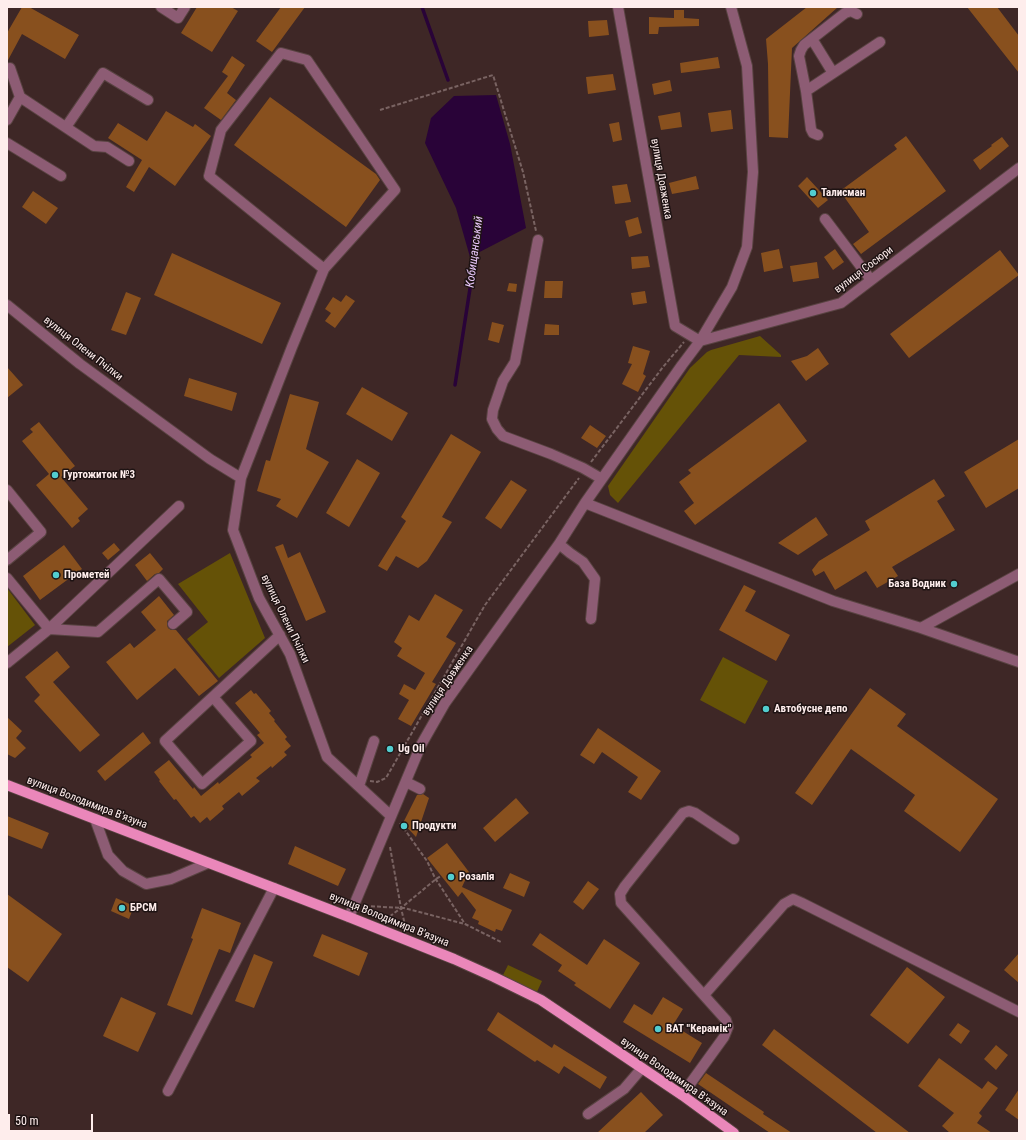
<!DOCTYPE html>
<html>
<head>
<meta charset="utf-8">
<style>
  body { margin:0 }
  #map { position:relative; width:1026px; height:1140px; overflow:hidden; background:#3e2726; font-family:"Roboto Condensed",sans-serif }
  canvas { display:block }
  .frame { position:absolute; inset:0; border:8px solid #feedec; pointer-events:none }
  .scale { position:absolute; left:8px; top:1114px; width:85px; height:18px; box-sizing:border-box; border:2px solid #feedec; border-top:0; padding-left:5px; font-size:12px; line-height:14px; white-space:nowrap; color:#feedec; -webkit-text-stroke:3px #1e1313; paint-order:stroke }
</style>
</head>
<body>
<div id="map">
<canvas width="1026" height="1140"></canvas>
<div class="frame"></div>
<div class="scale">50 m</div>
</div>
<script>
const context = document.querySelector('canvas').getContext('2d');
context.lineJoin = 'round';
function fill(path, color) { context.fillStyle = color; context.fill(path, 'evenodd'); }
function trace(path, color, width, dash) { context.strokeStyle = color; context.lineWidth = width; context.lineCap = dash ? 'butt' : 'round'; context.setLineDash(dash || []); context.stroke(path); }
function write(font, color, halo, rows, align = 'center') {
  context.font = font + ' "Roboto Condensed",sans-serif'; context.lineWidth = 3; context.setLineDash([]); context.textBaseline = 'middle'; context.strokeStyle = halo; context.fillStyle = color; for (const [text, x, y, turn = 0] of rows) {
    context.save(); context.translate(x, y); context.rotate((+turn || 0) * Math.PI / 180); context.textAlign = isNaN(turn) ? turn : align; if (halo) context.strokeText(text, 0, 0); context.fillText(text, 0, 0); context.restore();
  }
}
const green = new Path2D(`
  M760,336L781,355V357L739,355L618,503L610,495L608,486L690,368L707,352L711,350Z
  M230,553L265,638L219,678L187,639L208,622L178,584Z
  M7,588L35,625L7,647V613L8,612Z
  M723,657L768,681L745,724L700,700Z
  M508,965L542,981L536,994L502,977Z`);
const water = new Path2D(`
  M496,95L510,144L526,228L470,257L456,208L425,143L431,118L454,96Z`);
const stream = new Path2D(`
  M422,7L448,80
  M455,385L476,250`);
const building = new Path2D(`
  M22,7H29L79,35L65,59L22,34L7,62V33Z
  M197,7H231L238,11L212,52L181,33Z
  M281,7H305L272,52L256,41Z
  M807,7H838L792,48L788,138L769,137L768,64L766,39Z
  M967,7H997L1019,36V73Z
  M674,10H684V18L699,19V26L659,27L658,34H649V17L674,18Z
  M607,20L609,35L589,37L588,21Z
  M232,56L245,65L227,93L236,100L221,120L204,108L228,76L222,72Z
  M718,57L720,68L681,73L680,63Z
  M613,74L616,90L588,94L586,77Z
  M670,80L672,91L654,95L652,84Z
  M270,97L376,174L380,180L346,227L234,145Z
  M731,110L733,129L711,132L708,113Z
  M166,111L193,127L195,124L211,136L175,186L149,167L134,192L126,187L142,160L108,138L118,123L147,141Z
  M680,112L682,127L661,130L658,116Z
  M619,122L622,140L613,142L609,124Z
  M906,136L946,191L861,254L853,244L869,232L840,191L897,149L894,145Z
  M1002,137L1009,146L980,170L973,160L992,146L991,145Z
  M696,176L699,189L672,194L669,183Z
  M807,177L828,200L818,208L798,186Z
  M627,184L631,202L615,204L612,186Z
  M33,191L58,208L46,224L22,207Z
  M638,217L642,233L629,237L625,221Z
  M779,249L783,268L764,272L761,253Z
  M835,249L844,262L833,270L824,257Z
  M1000,250L1019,275L909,358L890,334Z
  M172,253L281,303L262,344L154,295Z
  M648,256L650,267L632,269L631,257Z
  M817,262L819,278L793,282L790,266Z
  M545,281H563L562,298H544Z
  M509,283L517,284L516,292L507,291Z
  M645,291L647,303L633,305L631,293Z
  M126,292L141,298L126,335L111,330Z
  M346,295L355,301L335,328L325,321L331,313L325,309L333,297L341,302Z
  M492,322L504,325L499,343L488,340Z
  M545,324L559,325V335H544Z
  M633,346L650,351L643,374L646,376L638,392L622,384L632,364L628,363Z
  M818,348L829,364L806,381L791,361L807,356Z
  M7,367L23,385L7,398Z
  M189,378L237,393L232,411L184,396Z
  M362,387L408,413L392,441L346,414Z
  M290,394L319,402L306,449L329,462L297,518L276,506L281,499L257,491L266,460L270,461Z
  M779,403L807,441L695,525L684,511L694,503L679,482L691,473L688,470Z
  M39,422L75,466L61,477L88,509L78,518L80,521L72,528L36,485L49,474L22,441L33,432L30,429Z
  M590,425L606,436L597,448L581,438Z
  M451,434L481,452L442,517L452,522L427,561L418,568L396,556L387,571L378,566L406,521L401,517Z
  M1019,439V488L986,508L964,472Z
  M357,459L380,473L349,527L326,513Z
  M934,479L945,496L937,501L955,530L892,567L898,576L877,588L866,571L835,590L824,571L815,576L812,570L819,561L870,530L865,521Z
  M511,480L527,490L501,529L485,518Z
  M816,517L828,535L798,555L778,543Z
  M114,543L120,550L108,560L102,553Z
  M283,544L288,558L300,552L326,612L306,621L275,547Z
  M64,545L82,569L40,600L23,576Z
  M150,553L163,569L159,573L155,574L147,581L135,565Z
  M744,585L756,591L745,611L790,635L776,661L719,630Z
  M435,594L463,610L446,637L456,643L432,682L436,684L411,726L398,719L409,700L399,694L404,684L415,690L425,673L397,656L402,648L394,642L409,615L419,621Z
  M159,596L174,615L167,621V625L168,628L171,630H176L218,681L199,696L175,668L137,700L106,662L130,643L134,648L156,630L141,612Z
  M57,651L70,667L53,682L100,735L80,752L34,701L40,695L25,677Z
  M870,688L906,714L897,726L998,799L960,852L904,811L915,795L851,749L812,805L795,793Z
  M251,690L254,694L256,693L271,711L269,713L275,720L274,721L287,737L285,739L291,746L284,752L287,755L272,768L271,766L256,778L260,781L242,796L239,792L222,806L224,809L210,821L207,817L200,823L194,816L191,818L176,799L174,800L159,781L160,780L154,772L169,760L193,789L194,787L201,796L218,782L219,784L252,757L250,755L264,743L257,735L260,733L235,703Z
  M7,717L22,731L16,738L26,748L15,758L7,754Z
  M598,728L661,771L641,800L628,792L638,777L602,752L594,764L580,755Z
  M143,732L151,743L105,781L97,771Z
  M423,794L429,798L416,837L403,823L417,795Z
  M516,798L529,813L495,842L483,828Z
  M7,816L49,833L42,849L7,835Z
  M447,843L469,872L462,887L512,910L502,931L496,929L495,932L478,924L479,921L472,918L476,910L462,892L458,897L427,858Z
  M295,846L346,869L338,886L288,864Z
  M510,873L530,882L524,897L503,888Z
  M588,881L599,889L583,910L573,902Z
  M7,894L62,934L28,982L7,967Z
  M116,898L134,906L129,919L111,911Z
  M202,908L241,923L230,953L219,949L192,1015L167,1005L193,939L191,938Z
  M540,933L587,965L604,939L640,963L610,1009L574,985L576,983L558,971L562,965L532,945Z
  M322,934L368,953L359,976L313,956Z
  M1019,953V983L1004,970Z
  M254,954L273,962L254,1008L235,1001Z
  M907,967L945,997L908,1044L870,1015Z
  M121,997L156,1013L138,1052L103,1036Z
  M663,997L683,1009L673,1025L702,1043L690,1063L623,1022L634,1004L652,1015Z
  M498,1012L552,1048L554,1044L607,1077L600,1089L564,1066L559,1074L537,1060L535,1062L487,1030Z
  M958,1023L970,1031L961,1044L949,1035Z
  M774,1029L910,1133H877L762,1045Z
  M996,1045L1008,1055L996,1070L984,1059Z
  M939,1058L982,1089L988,1081L998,1088L979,1113L982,1116L977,1123L992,1133H950L942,1126L954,1113L918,1086Z
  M706,1073L764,1112L763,1114L792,1133H770L698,1084Z
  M1019,1089V1120L1005,1110Z
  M641,1092L663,1115L644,1133H597Z`);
const path = new Path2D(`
  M380,110L493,75L523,172L536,231
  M591,462L663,367L684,342
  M370,781L377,782L386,778L485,605L579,478
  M400,823L427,861L435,878L465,924
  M390,847L401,908L436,879L441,876
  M365,906L404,908L465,924L501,942
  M385,920L401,908L406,929`);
const minor = new Path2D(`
  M161,7L178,18L185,7
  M618,7L675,326L700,341
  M857,14L851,11L845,13L804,45L801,50L799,56L806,91L880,42
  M812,39L833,73
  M806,91L811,129L813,133L818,135
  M20,97L94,146L107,147L129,161
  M7,120L20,97L10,68
  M66,127L103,73L148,100
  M7,143L61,176
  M825,219L871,280
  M538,240L515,362L503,381L493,410L492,419L497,429L503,436L551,454L583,468L602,479
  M7,305L80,364L210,459L241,478L233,530L259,598L290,654L327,757L391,816
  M700,341L841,303L1019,168
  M241,478L292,347L324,269L209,176L221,130L281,53L307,60L395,190L324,269
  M7,490L41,532L7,560
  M585,503L833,601L921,628L1019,662
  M559,544L570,553L583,562L595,579L591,619
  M7,578L49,629L98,632L159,579L187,612L173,624
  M921,628L1019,574
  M7,663L49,629L179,506
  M213,697L251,741L202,784L165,741L280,635
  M406,782L420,789
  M359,786L374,741
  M95,819L108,855L123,871L146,884L171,879L208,863
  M349,917L421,745L445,703L559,544L585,503L682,365L700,341L732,287L747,247L753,172L747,66L731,7
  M704,995L784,904L793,899L802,903L1019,1012
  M168,1091L274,888
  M682,1095L724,1037L728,1027L726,1020L621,903L620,894L625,886L683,813L689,811L695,813L734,839
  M588,1114L624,1089L642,1068`);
const major = new Path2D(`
  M7,785L349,917L454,959L494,977L541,1000L682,1095L734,1133`);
const markers = [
  [813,193,4,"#52cdcf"],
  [55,475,4,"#52cdcf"],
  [56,575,4,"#52cdcf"],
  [954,584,4,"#52cdcf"],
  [766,709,4,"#52cdcf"],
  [390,749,4,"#52cdcf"],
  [404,826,4,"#52cdcf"],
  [451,877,4,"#52cdcf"],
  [122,908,4,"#52cdcf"],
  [658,1029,4,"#52cdcf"]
];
const streetNames = [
  ["вулиця Довженка",661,179,80],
  ["вулиця Сосюри",864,270,-37],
  ["вулиця Олени Пчілки",83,349,38],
  ["вулиця Олени Пчілки",285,619,64],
  ["вулиця Довженка",448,681,-56],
  ["вулиця Володимира В'язуна",87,803,21],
  ["вулиця Володимира В'язуна",389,920,22],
  ["вулиця Володимира В'язуна",674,1077,35]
];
const poiNames = [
  ["Талисман",821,193],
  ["Гуртожиток №3",63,475],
  ["Прометей",64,575],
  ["База Водник",946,584,"right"],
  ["Автобусне депо",774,709],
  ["Ug Oil",398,749],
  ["Продукти",412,826],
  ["Розалія",459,877],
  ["БРСМ",130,908],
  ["ВАТ \"Керамік\"",666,1029]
];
const waterNames = [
  ["Кобищанський",475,252,-83]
];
fill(green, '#655207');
fill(water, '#290338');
trace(stream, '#290338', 3.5);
fill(building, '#88501e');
trace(minor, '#594342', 12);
trace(major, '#594342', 12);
trace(path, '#796362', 2, [4, 2]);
trace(minor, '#8d5c74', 10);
trace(major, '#ea87ba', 10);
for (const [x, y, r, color] of markers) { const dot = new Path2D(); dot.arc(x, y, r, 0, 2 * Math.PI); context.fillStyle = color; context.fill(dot); trace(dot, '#1e1313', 1.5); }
write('11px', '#feedec', '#1e1313', streetNames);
write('bold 11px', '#feedec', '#1e1313', poiNames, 'left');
write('italic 12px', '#e8c7f9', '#1e1313', waterNames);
</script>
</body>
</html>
